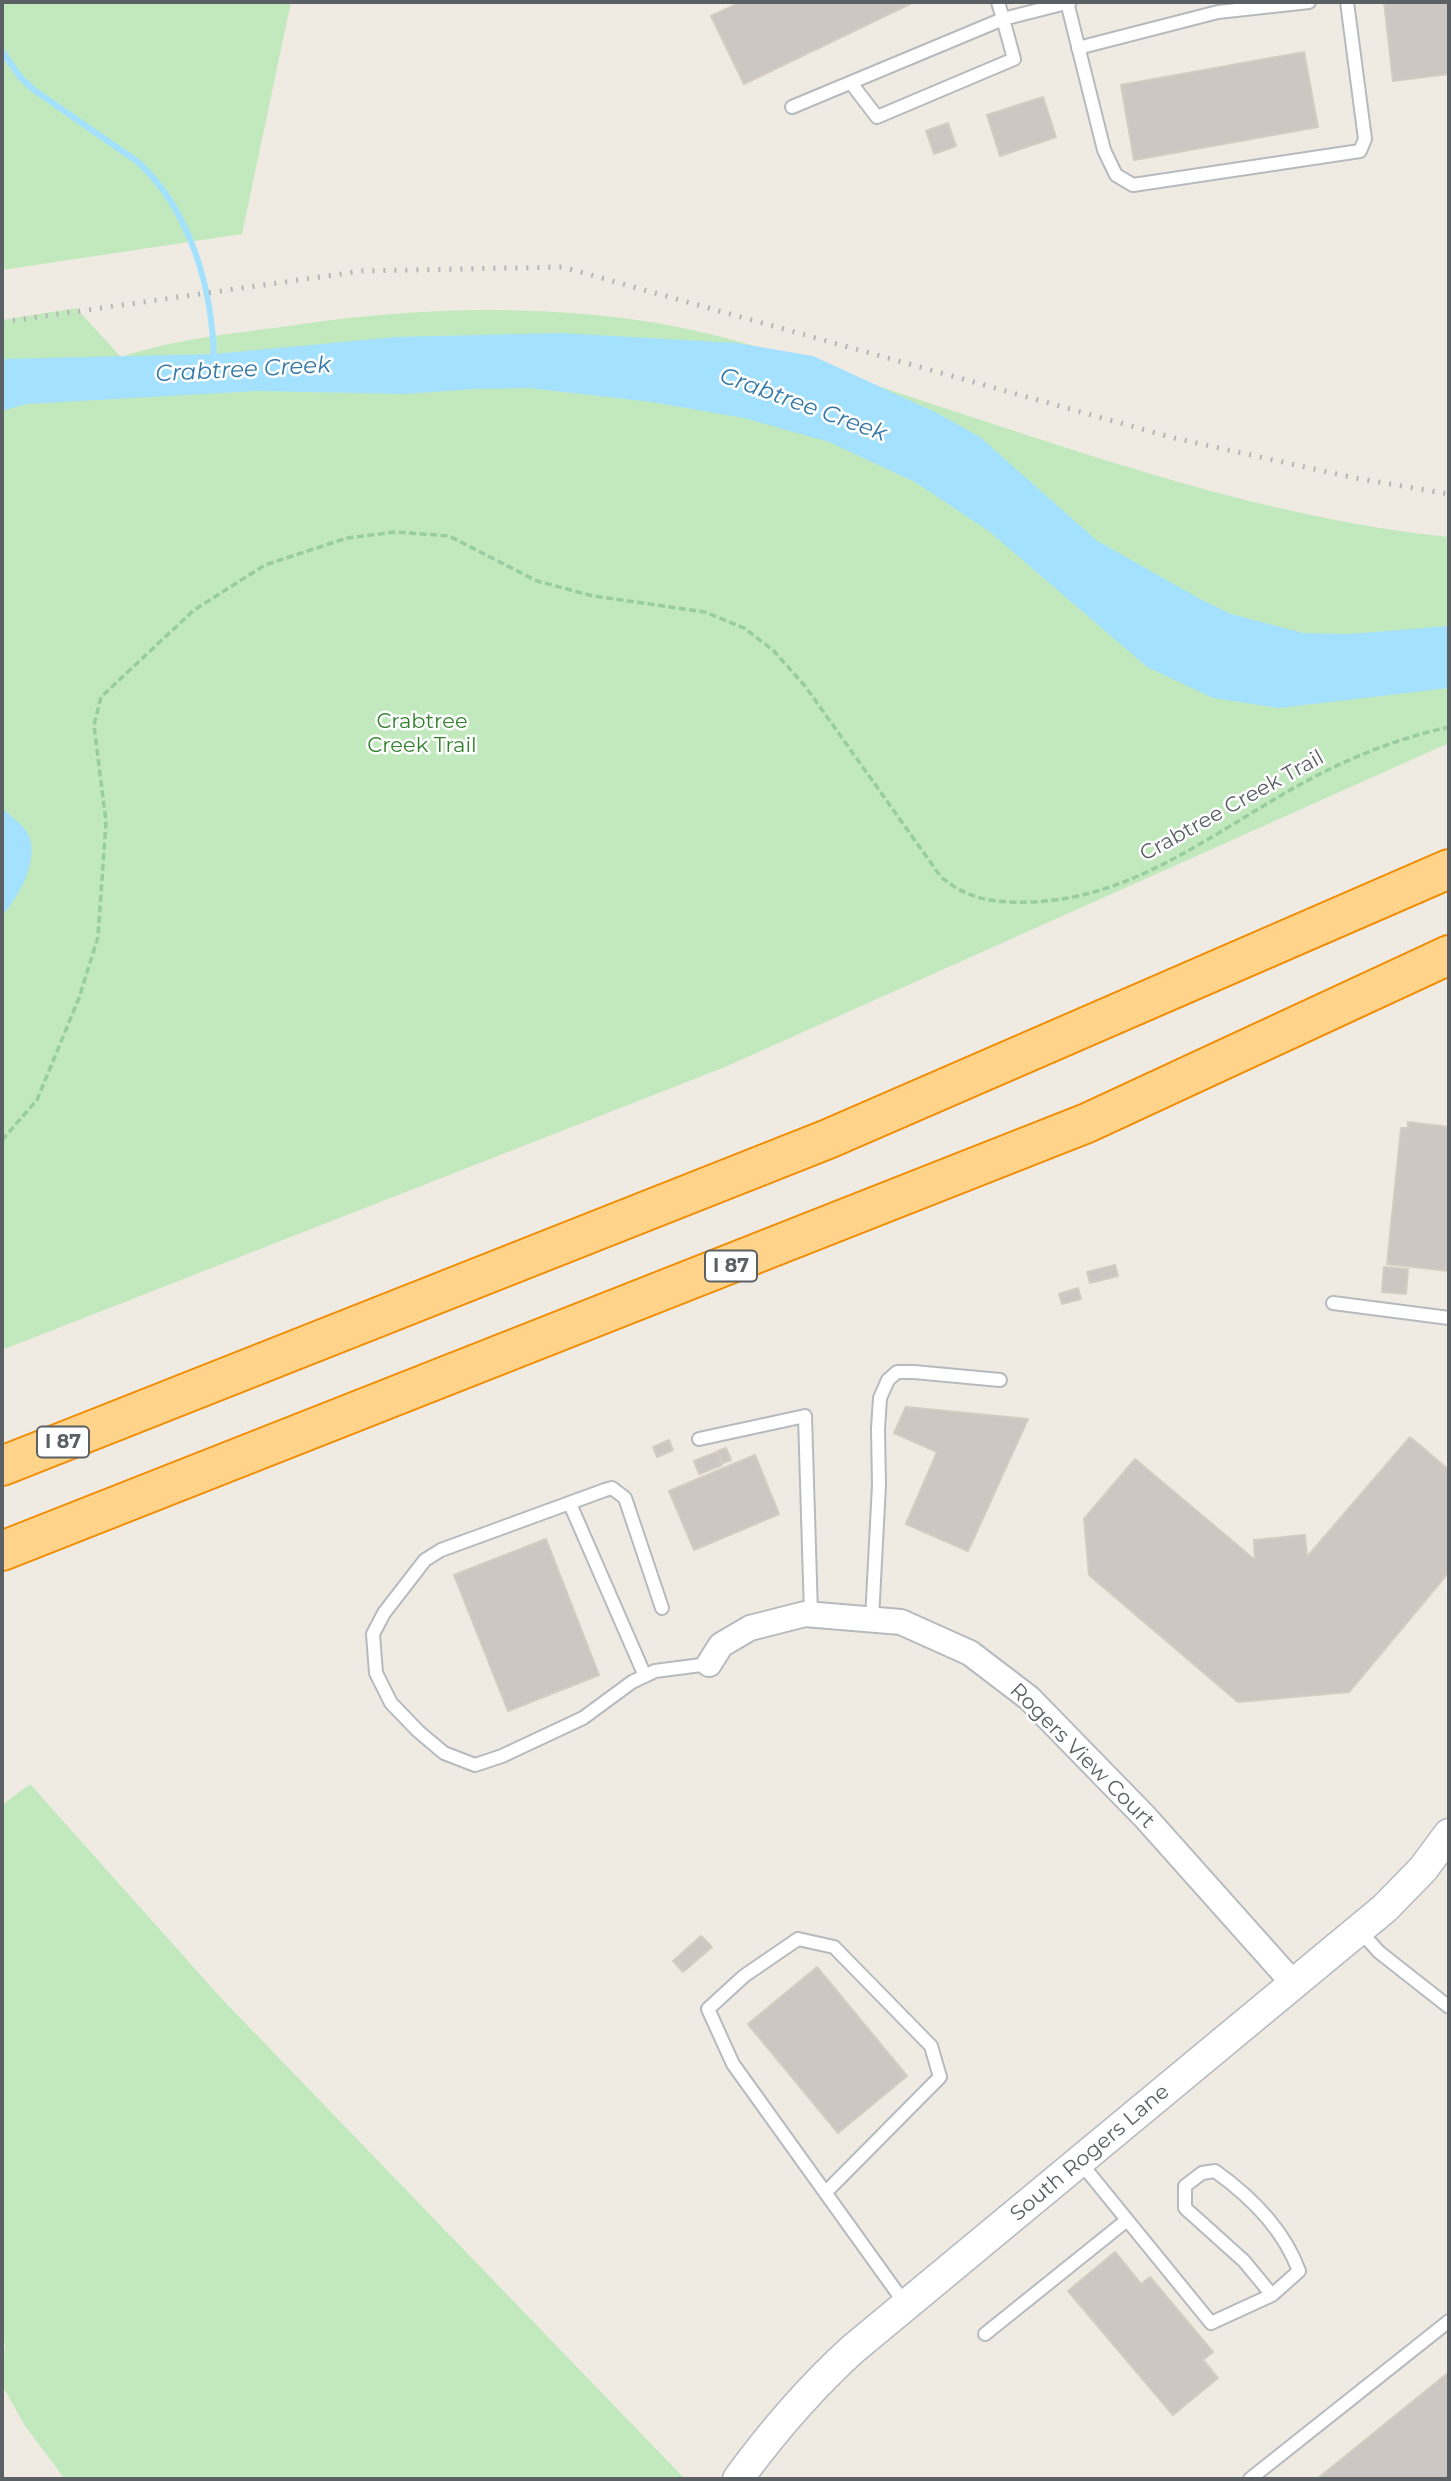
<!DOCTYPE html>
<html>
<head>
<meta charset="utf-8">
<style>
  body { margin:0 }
  #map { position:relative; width:1451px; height:2481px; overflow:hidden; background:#efebe3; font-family:Montserrat,sans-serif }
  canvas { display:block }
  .frame { position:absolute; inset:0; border:4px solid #5b6065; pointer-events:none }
</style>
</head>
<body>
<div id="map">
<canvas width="1451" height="2481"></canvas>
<div class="frame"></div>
</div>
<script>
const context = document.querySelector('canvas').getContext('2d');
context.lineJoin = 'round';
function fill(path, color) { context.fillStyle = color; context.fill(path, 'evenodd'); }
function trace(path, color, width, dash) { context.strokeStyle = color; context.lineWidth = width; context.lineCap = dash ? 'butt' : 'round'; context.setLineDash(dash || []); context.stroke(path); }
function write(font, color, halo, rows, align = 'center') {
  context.font = font + ' Montserrat,sans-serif'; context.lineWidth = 5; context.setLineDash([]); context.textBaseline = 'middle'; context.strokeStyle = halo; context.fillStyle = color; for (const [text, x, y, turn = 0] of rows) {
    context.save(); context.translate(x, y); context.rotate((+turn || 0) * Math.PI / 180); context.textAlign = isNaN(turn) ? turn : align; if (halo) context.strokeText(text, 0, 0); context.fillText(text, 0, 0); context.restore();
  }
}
const green = new Path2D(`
  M2,2H291L242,234L2,270Z
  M76,308L121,357C178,338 238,333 296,325C412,308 528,304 644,321C736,335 826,369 914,398C1089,455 1264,518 1449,537V743L725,1067L2,1350V320Z
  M30,1784L221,1998L683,2477L682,2479H65L25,2426L2,2385L5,2344L2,2340V1805Z`);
const water = new Path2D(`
  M561,333L737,343L813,356L937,413L980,437L1096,540L1200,599L1231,614L1303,633L1349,634L1449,626V688L1279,708L1213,698L1147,667L990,532L915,482L829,442L744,418L651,402L529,388L473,389L405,394L258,391L26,404L2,411V359L214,354L396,337Z
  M2,808C10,816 25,826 29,836C39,862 18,897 2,916Z`);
const stream = new Path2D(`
  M2,51L20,77L34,90L138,162C191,211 213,290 214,362`);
const building = new Path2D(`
  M741,2H914L744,84L711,16Z
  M1384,2H1449V74L1393,81Z
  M1304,52L1318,127L1134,160L1121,85Z
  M1043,97L1056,137L1000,156L987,115Z
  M948,123L956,146L934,154L926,131Z
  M1408,1122L1449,1127V1271L1387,1264L1401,1128H1408Z
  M1115,1265L1118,1276L1090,1283L1087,1272Z
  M1384,1267L1408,1269L1406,1294L1382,1292Z
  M1078,1288L1081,1299L1062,1304L1059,1294Z
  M906,1407L1028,1419L968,1551L906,1524L937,1452L894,1433Z
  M1410,1437L1449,1470V1572L1349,1692L1238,1702L1089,1575L1084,1519L1135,1459L1255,1560L1254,1540L1305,1535L1307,1557Z
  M669,1440L673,1450L657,1457L653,1447Z
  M726,1448L731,1460L723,1463L718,1451Z
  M717,1452L722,1465L699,1474L694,1461Z
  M755,1455L779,1514L694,1550L669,1491Z
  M546,1539L599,1675L508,1711L454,1575Z
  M701,1936L712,1947L683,1972L673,1961Z
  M817,1967L907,2076L838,2133L748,2024Z
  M1115,2252L1141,2284L1150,2277L1213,2352L1203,2360L1218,2378L1173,2415L1068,2291Z
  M1449,2372V2479H1317Z`);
const path = new Path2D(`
  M2,1140L37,1100L79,998L98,937L106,822L94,725L101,697L194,610L265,565L347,538L395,532L449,536L537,581L593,596L705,612L744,628L773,650L805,686L941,877C969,900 994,903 1030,902C1138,899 1222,825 1314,777C1356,755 1403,737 1449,727`);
const service = new Path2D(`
  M1067,2L1104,150L1116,175L1133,185L1360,151L1365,139L1347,2
  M1078,48L1218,12L1309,2
  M851,83L877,117L1014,59L1003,19L1070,2
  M792,107L1003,19L998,2
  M1333,1303L1449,1318
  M699,1439L805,1416L811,1614
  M570,1504L645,1676
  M662,1608L625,1498L612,1488L605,1490L441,1550L425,1560L384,1613L373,1634L376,1673L391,1703L418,1731L444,1753L475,1765L502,1756L583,1718L632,1682L655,1671L709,1664
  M872,1619L879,1485L878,1429L880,1398L888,1380L897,1372H914L1000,1380
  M1359,1930L1379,1952L1449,2007
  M1080,2162L1211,2323L1272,2295L1244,2261L1185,2208V2186L1202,2173L1215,2171C1250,2196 1284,2230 1299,2271L1272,2295
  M826,2192L940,2077L931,2046L834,1947L798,1939L744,1976L708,2009L733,2064L906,2305
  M985,2334L1127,2220
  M1250,2479L1449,2321`);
const minor = new Path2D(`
  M709,1664L721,1645L750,1628L805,1614L901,1622L970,1653L1029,1698L1145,1817L1294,1984`);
const tertiary = new Path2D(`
  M738,2479C773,2431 809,2389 853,2349L1385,1908L1423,1869L1449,1834`);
const motorway = new Path2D(`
  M2,1466L828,1139L1449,869
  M2,1551L1087,1123L1449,955`);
const rail = new Path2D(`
  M2,322L362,271L562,267L1174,438L1355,478L1449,494`);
const shields = [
  [731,1266,52],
  [63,1442,52]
];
const shieldNames = [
  ["I 87",731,1266],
  ["I 87",63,1442]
];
const parkNames = [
  ["Crabtree",422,722],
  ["Creek Trail",422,746]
];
const streetNames = [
  ["Crabtree Creek Trail",1232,806,-29],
  ["Rogers View Court",1082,1756,45],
  ["South Rogers Lane",1090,2153,-40]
];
const waterNames = [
  ["Crabtree Creek",243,370,-3],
  ["Crabtree Creek",803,405,20]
];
fill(green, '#c2e9bd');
fill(water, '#a3e1ff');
trace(stream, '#a3e1ff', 6);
fill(building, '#ccc7c2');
trace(building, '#d4ccc0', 2);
trace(service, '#b6babe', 16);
trace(minor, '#b6babe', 28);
trace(tertiary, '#b6babe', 33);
trace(motorway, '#f28b00', 42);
trace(path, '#97cda0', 3.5, [7, 3.5]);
trace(service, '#fff', 12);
trace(minor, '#fff', 24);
trace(tertiary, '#fff', 30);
trace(motorway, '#ffd48a', 38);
trace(rail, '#b4b5b6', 5, [2, 9]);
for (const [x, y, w] of shields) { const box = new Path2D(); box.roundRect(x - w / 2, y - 15.5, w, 31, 5); context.fillStyle = '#fff'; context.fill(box); trace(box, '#5b6065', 2); }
write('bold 19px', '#5b6065', null, shieldNames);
write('21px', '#32822d', '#fff', parkNames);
write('21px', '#5b6065', '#fff', streetNames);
write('italic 23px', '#3378a7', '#fff', waterNames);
</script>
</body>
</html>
